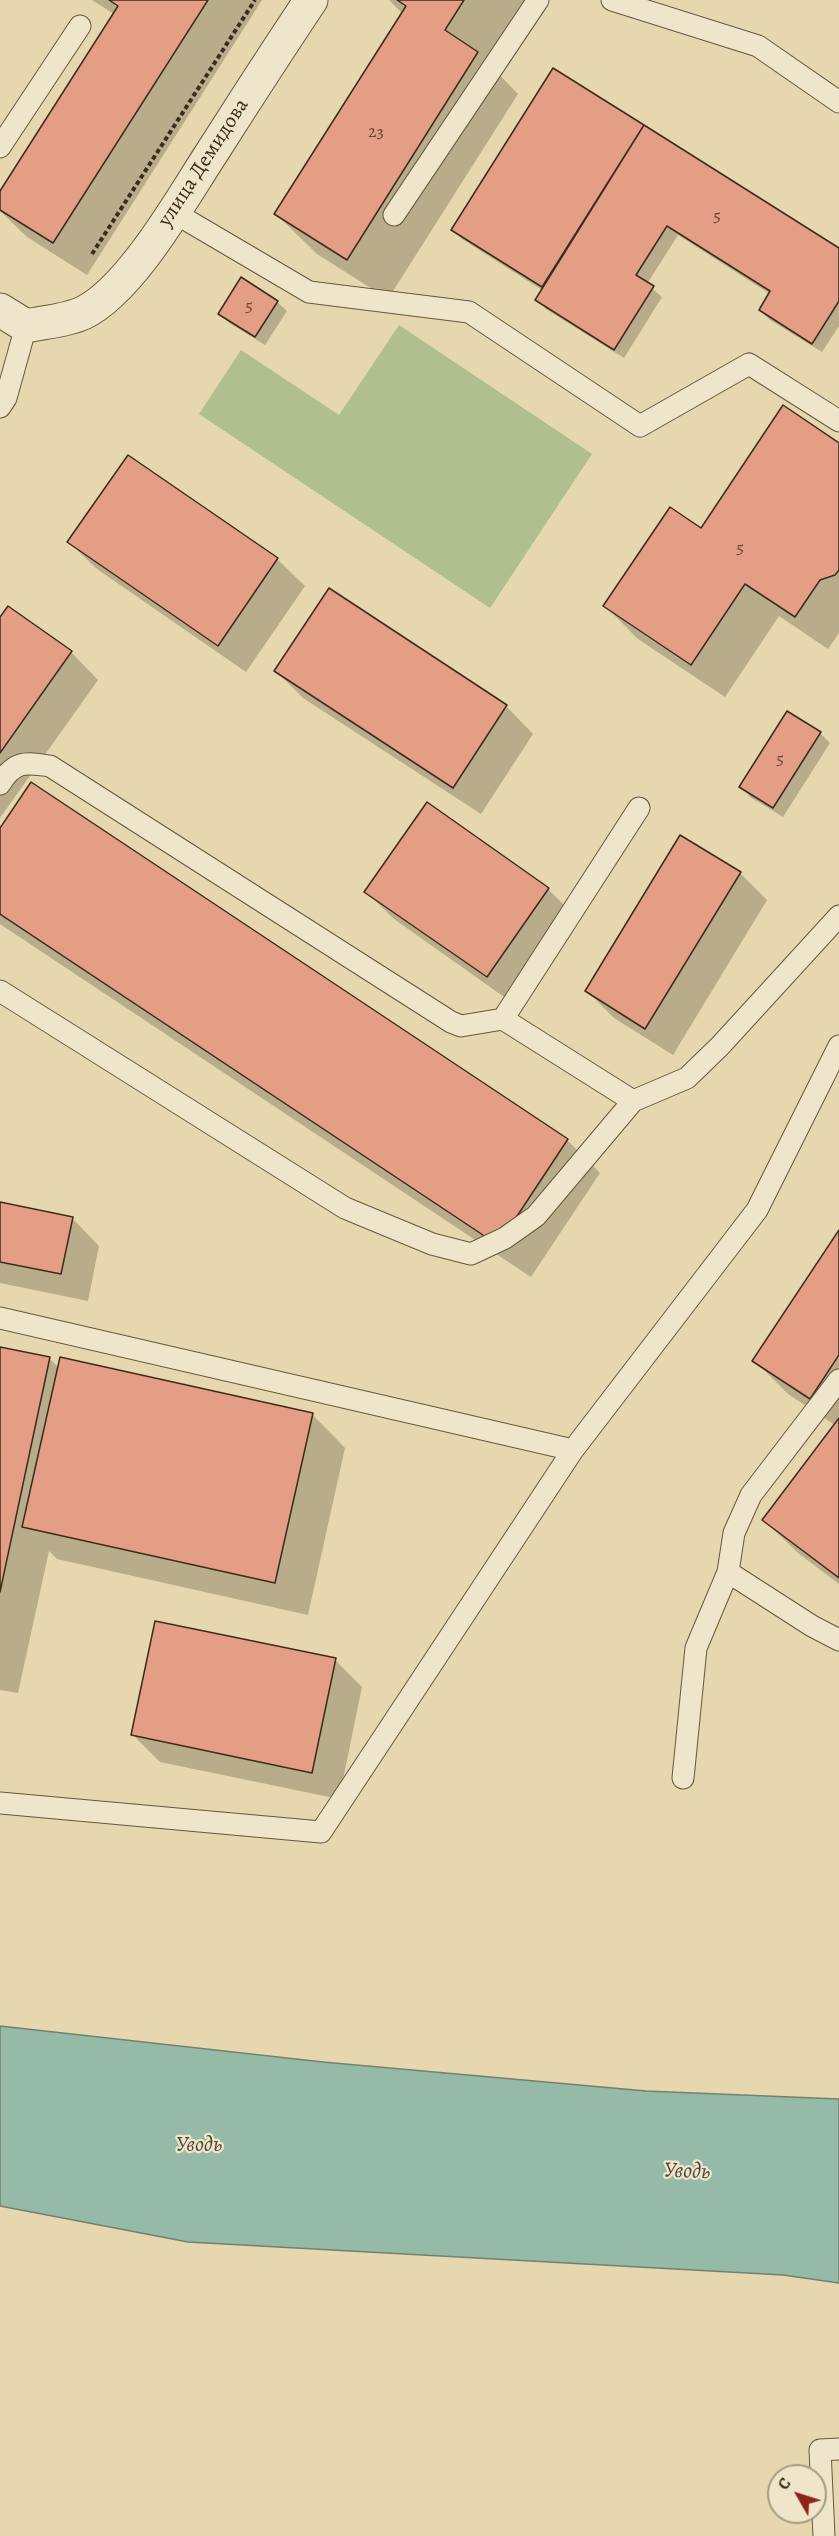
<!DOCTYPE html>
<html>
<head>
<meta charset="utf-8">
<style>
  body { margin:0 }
  #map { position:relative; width:839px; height:2536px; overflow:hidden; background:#e6d7ae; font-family:Alegreya,serif }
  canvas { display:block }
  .north { position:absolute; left:767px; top:2464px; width:60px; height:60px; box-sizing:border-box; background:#efe5ca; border:2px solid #a79b84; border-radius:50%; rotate:309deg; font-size:16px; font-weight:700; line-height:24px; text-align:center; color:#3c2c1b }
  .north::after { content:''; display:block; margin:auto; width:21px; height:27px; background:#8f2418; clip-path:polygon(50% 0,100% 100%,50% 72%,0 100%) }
</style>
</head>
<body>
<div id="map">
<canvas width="839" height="2536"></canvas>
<div class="north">С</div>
</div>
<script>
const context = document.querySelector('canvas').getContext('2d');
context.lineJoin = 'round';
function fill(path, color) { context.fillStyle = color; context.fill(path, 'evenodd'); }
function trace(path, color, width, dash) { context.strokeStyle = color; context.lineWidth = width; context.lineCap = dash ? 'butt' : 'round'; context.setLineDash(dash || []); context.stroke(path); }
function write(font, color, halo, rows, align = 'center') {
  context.font = font + ' Alegreya,serif'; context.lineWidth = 4.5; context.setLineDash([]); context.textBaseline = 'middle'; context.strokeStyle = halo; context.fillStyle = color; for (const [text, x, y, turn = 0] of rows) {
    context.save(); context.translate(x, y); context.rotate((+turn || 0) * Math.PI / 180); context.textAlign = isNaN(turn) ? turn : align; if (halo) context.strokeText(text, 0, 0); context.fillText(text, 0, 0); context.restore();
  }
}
const green = new Path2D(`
  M399,325L592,454L490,608L199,414L241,350L339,415Z`);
const water = new Path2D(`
  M0,2026L323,2062L646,2091L839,2099V2283L783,2275L188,2242L0,2206Z`);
const shadow = new Path2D(`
  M92,0H262L87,275L27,237L0,211V194L114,14Z
  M389,0H530L489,64L518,94L388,299L317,254L276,214L403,14Z
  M554,70L839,250V326L822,352L770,320L760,310L770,294L678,235L647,284L662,297L624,358L546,309L537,300L542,290L462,239L453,230Z
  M277,302L287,311L265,345L229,323L220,313Z
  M839,445V633L828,649L779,616L725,697L638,639L605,606L701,530Z
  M69,542L277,559L305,586L246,672L97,569Z
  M329,591L506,706L533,734L481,814L303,698L276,671Z
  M9,608L71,652L98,680L0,818V620Z
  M820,733L830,743L783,817L750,797L741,787Z
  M0,830L567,1140L600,1173L531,1277L0,924Z
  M740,873L767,900L673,1055L614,1018L587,991Z
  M548,889L575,916L514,1004L394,919L366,892Z
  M0,1204L72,1218L99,1246L88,1301L0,1283Z
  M839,1232V1584L798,1553L764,1520L835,1425L788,1394L754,1360Z
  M0,1348L50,1359L59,1368L312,1414L345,1448L308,1615L57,1559L49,1551L18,1693L0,1690Z
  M335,1660L362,1687L339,1799L160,1762L133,1735Z`);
const building = new Path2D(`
  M109,0H208L53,243L0,210V191L118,6Z
  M397,0H464L445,30L478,52L347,260L274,214L406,6Z
  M553,68L644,125L542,287L451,230Z
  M644,125L839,248V301L812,344L759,310L770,291L667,226L636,275L654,286L614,350L535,300Z
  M241,277L278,301L255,337L218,314Z
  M783,405L839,443V570L835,575L820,580L795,617L745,584L691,665L603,606L670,507L701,528Z
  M128,455L278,558L218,646L67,542Z
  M329,588L507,705L453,788L274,671Z
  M8,606L72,651L0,753V617Z
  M787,711L821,732L773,808L739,787Z
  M31,782L568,1139L498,1245L0,914V828Z
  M427,802L549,888L487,977L364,892Z
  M680,835L741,872L645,1029L585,991Z
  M0,1202L73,1217L61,1274L0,1262Z
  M839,1230V1355L810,1399L752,1361Z
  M0,1347L50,1357L0,1592Z
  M60,1357L313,1413L275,1583L22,1527Z
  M839,1418V1578L762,1520Z
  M155,1621L336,1658L312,1773L131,1735Z`);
const path = new Path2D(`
  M92,254L255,0`);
const lane = new Path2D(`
  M612,0L758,46L839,102
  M0,147L80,26
  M173,212L309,292L469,312L640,426L749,364L839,421
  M394,215L538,0
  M0,407L6,398L26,326
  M0,784C14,761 25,762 50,766L451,1022L461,1026L503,1019L633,1101
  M0,991L345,1208L432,1244L471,1254L505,1238L536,1216L633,1101L687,1078L720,1046L839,916
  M503,1019L639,808
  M0,1318L573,1450
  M728,1572L812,1626L839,1640
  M683,1778L696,1648L728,1572L734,1533L751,1495L839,1380
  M0,1803L321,1832L573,1450L757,1210L839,1046
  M824,2536L820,2450L839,2449`);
const street = new Path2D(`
  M0,310L26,326C44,322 66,321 83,313C131,290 182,198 211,154C244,102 277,51 311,0`);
const numberNames = [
  ["23",376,133],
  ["5",717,217],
  ["5",249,307],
  ["5",740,549],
  ["5",780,760]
];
const streetNames = [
  ["улица Демидова",204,163,-57]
];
const waterNames = [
  ["Уводь",199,2146],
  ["Уводь",687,2172,2]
];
fill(green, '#afbf8f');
fill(water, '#96baa8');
trace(water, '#728170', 1.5);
fill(shadow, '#0003');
fill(building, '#e49e86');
trace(building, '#3c2c1b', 1.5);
trace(lane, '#665740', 23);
trace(street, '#665740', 35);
trace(path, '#3c2c1b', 4, [4.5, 3]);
trace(lane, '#efe5ca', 21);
trace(street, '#efe5ca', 33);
write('18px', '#664836', null, numberNames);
write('21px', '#3c2c1b', '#efe5ca', streetNames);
write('italic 22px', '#4e4837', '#efe5ca', waterNames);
</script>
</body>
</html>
